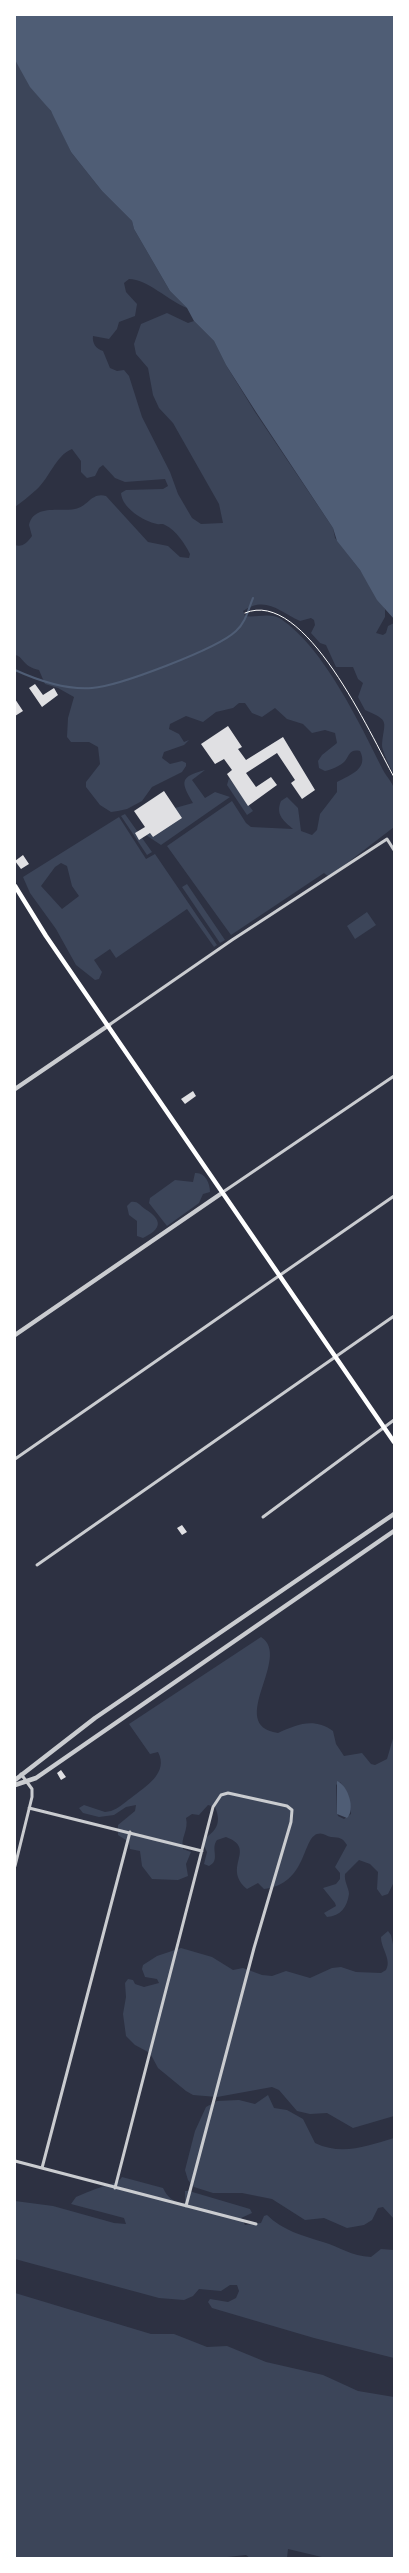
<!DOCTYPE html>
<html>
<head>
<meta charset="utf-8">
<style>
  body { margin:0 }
  #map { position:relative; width:409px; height:2573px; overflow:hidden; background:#2d3142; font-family:"DM Sans",sans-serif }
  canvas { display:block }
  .frame { position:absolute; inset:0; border:16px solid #fff; pointer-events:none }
</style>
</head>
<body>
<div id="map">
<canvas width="409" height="2573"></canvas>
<div class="frame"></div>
</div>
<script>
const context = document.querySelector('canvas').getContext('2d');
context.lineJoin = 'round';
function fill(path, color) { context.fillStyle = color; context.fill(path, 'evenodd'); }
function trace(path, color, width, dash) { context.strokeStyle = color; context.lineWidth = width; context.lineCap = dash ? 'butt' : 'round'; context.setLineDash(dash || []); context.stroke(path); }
const green = new Path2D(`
  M15,60L55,117L71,152L102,191L132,221L134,229L170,291L187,308C169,301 147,279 129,279L124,283L126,292L137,304L135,316L119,322L117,329L109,339L93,336C92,343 96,349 103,351L110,368L117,371L124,370L129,376L142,417L170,472L178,494L192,518L201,524L223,523L219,504L173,423L159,408L153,395L148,368L136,354L134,344L141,324L167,313L188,323L194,321L214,341L226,365L255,412L333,528L335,538L360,570L385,609V617L376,633L383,635L386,633L388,626L394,623V774C391,769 382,751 382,745C384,721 391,721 365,710L358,697L363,683L358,679L353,667H336L326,645L320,643L311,633L315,625L314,620L311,618L300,621C280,612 266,595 243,611L245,616C256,618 270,612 281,619C324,648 360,724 383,770C386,776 393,783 394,789C396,801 394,815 394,827L329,877L324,873L231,935L167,846L232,801L246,823L251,827L293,829C284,821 275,815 281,801L287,797L298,808L301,831L312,835L317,830L320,814L337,792V782C350,775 369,769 360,751C349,749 350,755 345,761C341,766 330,770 325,771L319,768L318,761L322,755L337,743L335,733L325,730L312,733L303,724L287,719L275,708L262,717L252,713L245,703H239L233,708L216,712L203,722L186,716L170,724L169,729L179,734L184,742L189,740L184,745L164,752L162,758L170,764L182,761L186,763V766L182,772L152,787L142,801L127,809L118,811L111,812L100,805L86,787V782L100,764L98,747L89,742H71L67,737L68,718L74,697L58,688L45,684L39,670C23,667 23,656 15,655V545C22,548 28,542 32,536L29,525C34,504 60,512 75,509C88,507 91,492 106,496L148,542L168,546L180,557L189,558L190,554C185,544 176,530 165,525C162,523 160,525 157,524C143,521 122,508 121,493L126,490L163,489L168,486L165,479L125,482L115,478L103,465L99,468L95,476L87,478L81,472V461L72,449C55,456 50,478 36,490C29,496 22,502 15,507Z
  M205,770L192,780L205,798L215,792L230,797L161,845L146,835L150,833L153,837L175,808L193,803C180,781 180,777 205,770Z
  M229,778L253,811L247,815L227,785Z
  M125,814L152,852L147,855L121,816Z
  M119,817L146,859L155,854L217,945L214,947L187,909L116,958L110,949L94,960L102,972L99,979L95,980L76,965L56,929L30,893L23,877ZM61,863L67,866L72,886L79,896L62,909L41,886L55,867Z
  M187,884L225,940L220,943L182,887Z
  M367,912L376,925L355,939L347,926Z
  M195,1173C205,1172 210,1183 210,1192L203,1194L199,1203L167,1226L149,1203L150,1198L175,1180L193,1182Z
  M131,1202C138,1201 139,1205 145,1209C163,1220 162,1229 143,1238L137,1236V1221L129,1215L127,1206Z
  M261,1637C293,1657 225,1725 278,1733C297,1725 313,1717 333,1731L336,1744L344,1756L362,1753L371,1764L375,1765L387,1759L394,1735V1882L388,1894L382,1896L377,1889L378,1872L370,1864L359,1860L345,1874C344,1882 349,1888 349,1894C347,1907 341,1916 327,1917L324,1913L336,1906L335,1903L323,1888L336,1884L340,1879V1873L335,1867L347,1845C342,1837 340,1838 331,1837C326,1836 323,1832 317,1834C302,1839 307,1884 264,1889L258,1883L247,1889C221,1867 258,1849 226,1837L217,1840C210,1849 221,1860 209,1866L204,1864L207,1852L203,1844L205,1838C218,1830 221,1821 215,1807L208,1805L199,1815L192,1814L186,1818C189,1830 180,1838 183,1849L191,1852L186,1864L188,1876L178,1880L152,1879L142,1866L140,1851L130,1849L129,1842L118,1835V1825L135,1811L136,1805L126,1807L114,1815L99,1817L83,1813L79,1808L84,1805L105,1812L111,1811C119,1808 124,1803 131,1798C146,1786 169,1773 158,1752L150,1754L129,1724ZM340,1782C347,1790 351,1802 351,1814L344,1819L338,1816L337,1812L336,1785Z
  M388,1931L391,1935L394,1949V2116L353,2128L327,2113L310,2114L297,2111L279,2090L272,2087L217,2097L193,2095L186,2091L158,2068L150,2053L135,2045L126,2036L123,2014L126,1997L125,1983L128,1979L133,1980L135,1984L144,1987L159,1983L157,1979L145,1977L142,1969L143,1965L157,1956L181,1948L212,1957L233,1970L243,1968L262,1975L272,1976L286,1971L310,1978L332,1968L341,1967L356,1972L381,1973L386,1970C392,1959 381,1949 381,1937Z
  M268,2095L274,2108L287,2110L303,2119L315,2143C342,2156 367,2146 394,2138V2219L383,2207L378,2208L372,2220L364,2225L347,2228L324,2218L305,2220L272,2199L242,2193H213L194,2187L188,2180L185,2170L195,2131L206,2107L217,2101L239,2100L255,2104Z
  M122,2177L163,2188C167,2197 175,2204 185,2203V2191H189L250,2209L252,2213L241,2218L245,2225L261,2223L264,2216L267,2215C282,2230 303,2236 323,2242C340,2247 351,2256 371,2257L381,2249L394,2250V2358L314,2338L212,2308L208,2302L210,2299L228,2302L236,2298L239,2291L237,2285H230L221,2291L199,2289L193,2296L184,2300L159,2298L15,2259V2201L53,2206L114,2223L126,2224L124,2218L71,2204L76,2197C89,2191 103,2186 118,2182Z
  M15,2293L151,2334H174L207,2347L227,2346L266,2362L323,2375L358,2391L394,2397V2558H326L288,2549L287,2558H250L246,2555L218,2558H15Z`);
const water = new Path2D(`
  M15,15H394V619L377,600L360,570L337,541L333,528L256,412L226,365L214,341L194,321L187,308L170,291L134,229L132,221L102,191L71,152L51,111L30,87L15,60Z
  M337,1781C348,1785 356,1810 347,1818L337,1814Z`);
const stream = new Path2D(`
  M15,670C37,680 67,690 92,688C119,686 217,649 236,631C246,622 248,610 253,598`);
const building = new Path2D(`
  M35,684L43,695L54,688L58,695L42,707L29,688Z
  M15,699L23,711L15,716Z
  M228,726L242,747L238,749L246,760L283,737L315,790L302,799L291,783L295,780L277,753L246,773L256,787L271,777L277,785L248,806L227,774L232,770L224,759L215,764L201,744Z
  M164,791L182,818L153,837L150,833L139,840L135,833L145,827L134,811Z
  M23,855L29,864L21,869L15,861Z
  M193,1091L196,1096L185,1104L181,1099Z
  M182,1525L187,1532L182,1535L177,1528Z
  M61,1770L66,1777L61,1780L57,1773Z`);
const path = new Path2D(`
  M245,613C305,587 371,736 394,777`);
const minor = new Path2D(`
  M109,1025L232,940L387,839L394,850
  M223,1192L394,1076
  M15,1459L394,1196
  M263,1517L394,1420
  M37,1565L394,1316
  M29,1808L202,1851
  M15,1866L32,1797V1789L21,1774
  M15,2161L256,2224
  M42,2168L130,1832
  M115,2188L213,1807L221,1795L228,1793L287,1806L292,1810L291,1822L254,1948L186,2206`);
const tertiary = new Path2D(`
  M15,1089L109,1025
  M15,1335L222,1193
  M15,1780L95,1718L394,1514
  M15,1785L36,1778L394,1531`);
const secondary = new Path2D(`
  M15,886L46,936L394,1442`);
fill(green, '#3c4559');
fill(water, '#4f5d75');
trace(stream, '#4f5d75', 2);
fill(building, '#e0e0e3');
trace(path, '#fff', 1);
trace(minor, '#caccd0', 3);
trace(tertiary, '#caccd0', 4.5);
trace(secondary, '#fff', 4.5);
</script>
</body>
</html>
